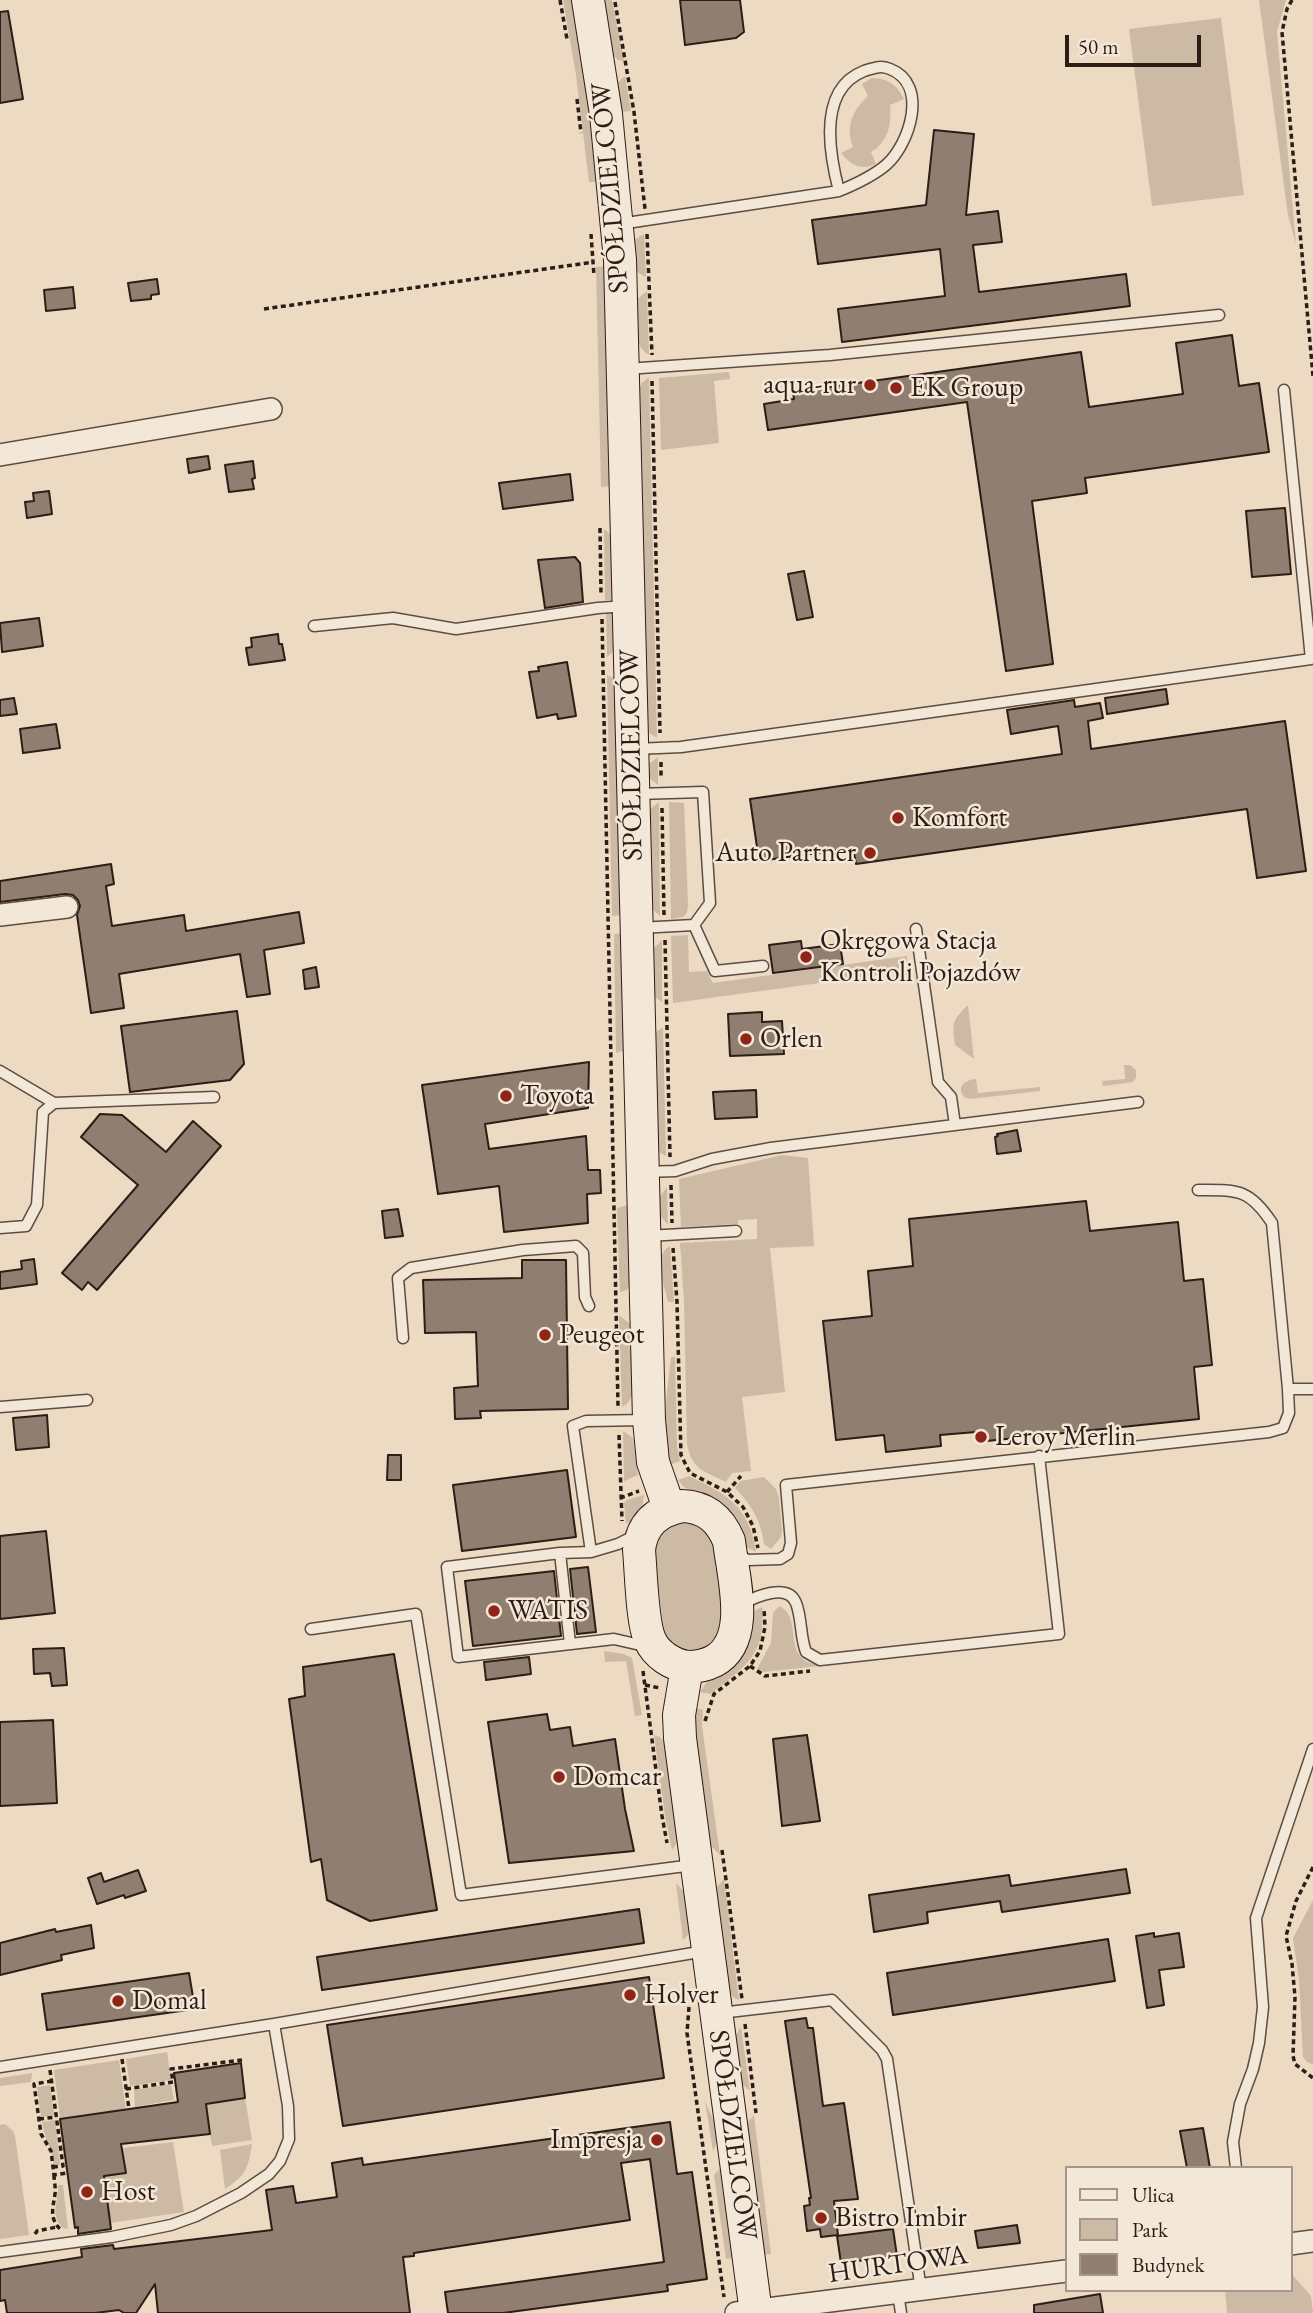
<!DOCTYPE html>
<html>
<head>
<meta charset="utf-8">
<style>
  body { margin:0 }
  #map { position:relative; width:1313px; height:2313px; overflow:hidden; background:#ecdac2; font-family:"EB Garamond",serif }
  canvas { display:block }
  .legend { position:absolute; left:1065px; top:2166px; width:228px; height:126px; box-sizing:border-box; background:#f3e7d7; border:2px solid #a4968a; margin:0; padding:9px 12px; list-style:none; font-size:21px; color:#2d1d17 }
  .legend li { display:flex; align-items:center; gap:14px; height:35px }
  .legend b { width:35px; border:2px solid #a4968a }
  .scale { position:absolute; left:1065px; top:35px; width:136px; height:32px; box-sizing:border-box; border:4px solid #2d1d17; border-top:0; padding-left:9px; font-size:21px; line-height:24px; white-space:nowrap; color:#2d1d17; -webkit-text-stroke:5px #f3e7d7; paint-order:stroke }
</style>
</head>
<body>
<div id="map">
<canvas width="1313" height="2313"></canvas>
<ul class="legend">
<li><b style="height:9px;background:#f3e7d7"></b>Ulica</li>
<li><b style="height:19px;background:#ccbaa5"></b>Park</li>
<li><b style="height:19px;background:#907f70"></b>Budynek</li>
</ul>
<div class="scale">50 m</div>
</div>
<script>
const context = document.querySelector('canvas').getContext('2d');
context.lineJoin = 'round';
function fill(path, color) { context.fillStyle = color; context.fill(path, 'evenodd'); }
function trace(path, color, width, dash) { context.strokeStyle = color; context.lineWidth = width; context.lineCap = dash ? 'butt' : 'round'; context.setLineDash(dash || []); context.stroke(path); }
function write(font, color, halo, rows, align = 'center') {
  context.font = font + ' "EB Garamond",serif'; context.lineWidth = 5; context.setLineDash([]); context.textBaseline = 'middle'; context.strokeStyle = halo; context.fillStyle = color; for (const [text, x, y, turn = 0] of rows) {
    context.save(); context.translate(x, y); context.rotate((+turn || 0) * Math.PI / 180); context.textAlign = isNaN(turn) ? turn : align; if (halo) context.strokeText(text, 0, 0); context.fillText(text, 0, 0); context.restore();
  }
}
const green = new Path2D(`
  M563,0H574L587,76L599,182H589L576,75Z
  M601,0H612L624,61L618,60L610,52Z
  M1259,0H1286L1277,32L1296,244L1288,215Z
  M1221,18L1244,195L1152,206L1129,29Z
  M625,76L631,111L619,112L617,83Z
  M872,78C889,79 896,84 904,99L890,105C892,124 888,142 871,152L876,164C860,171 851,165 841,153L853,147C845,126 853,110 868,96L862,84Z
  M644,234L646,277L635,271L632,241Z
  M607,266L610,486L601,487L596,267Z
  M647,291L649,355C631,344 636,319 636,300Z
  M729,372L730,379L714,381L719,443L661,450L659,378Z
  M649,377L657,738L646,731L637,394L642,383Z
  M604,529L614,537L615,600H605Z
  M606,610H615L616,649L607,657Z
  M607,675L618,680L623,915L612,916Z
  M658,757V785L648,777L646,766Z
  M659,802L660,916L650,907L649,810Z
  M669,802L684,803L688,905L687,913L683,917L671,919Z
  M625,933L626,1050L616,1053L614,934Z
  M688,935L689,972L707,971L713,983L907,956L908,971L673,1003L671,936Z
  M662,940V1002L652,995V950Z
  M968,1005L974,1059L955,1045C952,1024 952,1020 968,1005Z
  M663,1027L666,1156L659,1152L655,1144L653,1039L655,1033Z
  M1124,1065H1130L1136,1070V1078L1133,1082L1103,1086L1102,1081L1125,1079Z
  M976,1079L978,1093L1040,1087V1091L970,1099L964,1097C956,1086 965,1080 976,1079Z
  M782,1155L808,1158L814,1246L770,1248L785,1392L742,1397L751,1471L732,1473L726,1482C704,1471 692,1470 687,1444L684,1302L680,1243L757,1239V1219L738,1220V1224L681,1227L679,1179Z
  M667,1187L668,1225L657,1212L658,1199Z
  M628,1205L631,1282L627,1290L620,1292L617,1208Z
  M670,1246L674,1302H668C665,1285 651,1257 670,1246Z
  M619,1315L630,1324L632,1396L627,1404L622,1407Z
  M671,1357H675L677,1446L680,1461L670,1465C661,1429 667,1394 671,1357Z
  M623,1431L633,1438L638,1475L624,1481Z
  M689,1476C728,1495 749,1506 756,1552L746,1547L740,1536L700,1497L684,1487L678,1480Z
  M764,1477L776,1489L779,1498L782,1530L781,1537L771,1549L764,1544C761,1521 752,1505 735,1488L740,1481Z
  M644,1495C643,1508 639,1519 626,1524L624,1503L627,1500Z
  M682,1521C701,1526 706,1527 715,1545L724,1625L721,1636L702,1651L690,1652L677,1648L669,1641L664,1632L653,1545L669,1525Z
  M779,1606C801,1616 786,1646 804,1660C808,1663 815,1664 820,1666L762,1672L757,1669L771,1643L773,1613Z
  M762,1607C766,1654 747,1665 713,1692L710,1694L700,1692L756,1610Z
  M604,1651L624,1654L632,1658L642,1715L635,1716L626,1661L605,1662Z
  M696,1708L703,1710L702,1726L720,1855L711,1846L694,1727Z
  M654,1735L660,1737L666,1744L678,1841L672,1850L665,1816Z
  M724,1879L739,2000L733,1997L730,1991L716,1888Z
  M676,1883L684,1892L690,1933L683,1940Z
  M1313,1900V2065L1307,2062L1303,2057L1299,1980L1293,1938Z
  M741,2027L750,2091L741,2083L735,2036Z
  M167,2052L171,2080L130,2086L126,2059Z
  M119,2060L126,2110L60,2119L54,2070Z
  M32,2073L31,2082L0,2086V2078Z
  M171,2084L174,2100L135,2107L134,2090Z
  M50,2085L54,2115L41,2117L37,2087Z
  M245,2098L252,2140L212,2146L210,2134L195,2105Z
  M705,2101C712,2118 723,2134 713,2151Z
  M754,2115L771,2254L761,2255L747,2123Z
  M55,2120L60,2165H54C52,2149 44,2137 42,2122Z
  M5,2124L13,2131L15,2136L29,2235L0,2239V2125Z
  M173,2142L184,2212L110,2223L104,2172L125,2173L123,2148Z
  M252,2144C248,2169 246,2175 225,2189L220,2150Z
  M722,2166L734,2258L726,2259L714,2175Z
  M58,2185H63L68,2229L63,2228C49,2215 59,2201 58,2185Z
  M1290,2272L1311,2296L1313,2313H1227L1225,2290H1290Z`);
const building = new Path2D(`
  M680,0H740L744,32L736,38L685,45Z
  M8,11L23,99L0,103V12Z
  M934,130L974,134L966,215L998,211L1002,242L973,245L979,292L1126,274L1130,306L842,342L838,309L945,296L940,249L818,264L812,220L926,205Z
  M157,279L159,294L151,295V299L131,301L128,283Z
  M73,287L75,308L46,311L44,290Z
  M1232,335L1239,386L1259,383L1269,452L1085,478L1087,493L1032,501L1053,664L1006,671L967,402L768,430L764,404L794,399L793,392L1081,352L1089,407L1183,394L1176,343Z
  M208,456L210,469L189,473L187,459Z
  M253,461L255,478L252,479L254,489L229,492L225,465Z
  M570,474L573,500L503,509L499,483Z
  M49,491L52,514L27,518L25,502L34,501L33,493Z
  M1285,508L1291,574L1252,577L1246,511Z
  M575,557L580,563L583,602L545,608L538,560Z
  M804,571L813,617L797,620L788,574Z
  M39,618L43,646L2,652L0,623Z
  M278,634L279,644H282L285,660L249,665L246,648L252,647L251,638Z
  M567,662L576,716L558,719L557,714L537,718L529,672L539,671L538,667Z
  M1166,689L1168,704L1107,714L1105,698Z
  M14,698L17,714L0,716V700Z
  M1074,700L1075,707L1100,703L1103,718L1088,721L1091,749L1285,721L1306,871L1257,878L1247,809L856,864L853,848L759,861L750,799L1062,754L1058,726L1011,734L1007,710Z
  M56,724L60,748L23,753L20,729Z
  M111,864L114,884L106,886L112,926L184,915L186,931L299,912L304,943L264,950L270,994L247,997L240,954L119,974L124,1008L91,1013L77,915L80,906L78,900L73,895L65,894L0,902V881Z
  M801,941L802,949L840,944L843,964L773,973L769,945Z
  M316,967L319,987L305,989L303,970Z
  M237,1011L244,1064L230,1080L130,1092L121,1026Z
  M762,1012V1022L782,1021L784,1054L730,1056L728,1014Z
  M589,1062L588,1108L485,1124L489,1149L586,1136L588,1170H600L601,1193L587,1194L588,1223L504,1232L499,1186L438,1194L422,1085Z
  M756,1090L757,1117L715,1119L713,1092Z
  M100,1114L122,1115L166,1152L193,1121L221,1146L97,1290L88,1282L82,1290L62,1273L138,1185L81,1137Z
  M1017,1130L1021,1151L997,1154L995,1137L998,1136L997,1134Z
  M1086,1201L1090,1231L1178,1222L1184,1281L1203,1279L1212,1365L1194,1367L1199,1419L977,1442L976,1432L940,1435L941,1446L886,1452L884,1435L836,1440L823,1321L872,1316L868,1271L913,1266L909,1219Z
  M398,1209L403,1236L385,1238L382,1211Z
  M34,1259L37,1284L0,1289V1272L22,1269L21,1261Z
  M522,1260H566L568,1409L480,1411L481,1418L455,1419L454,1388L478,1386L476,1332L425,1333L423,1280L522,1278Z
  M47,1415L49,1447L16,1450L13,1418Z
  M388,1455H401V1480H387Z
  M567,1470L576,1537L462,1551L453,1485Z
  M46,1531L55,1613L0,1619V1536Z
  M588,1567L596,1632L577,1634L570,1569Z
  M554,1571L561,1636L473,1646L465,1581Z
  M64,1648L67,1685L52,1686L50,1673L34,1674L33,1649Z
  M394,1654L437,1910L370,1921L327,1900L321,1859L311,1862L289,1699L305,1696L303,1667Z
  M529,1657L531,1674L486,1680L484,1662Z
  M547,1714L550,1730L570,1727L573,1746L615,1739L625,1809L634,1851L509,1863L488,1722Z
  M53,1720L57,1803L0,1806V1722Z
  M807,1735L820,1821L782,1826L773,1739Z
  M1126,1869L1130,1893L1002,1912L1000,1901L927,1912L928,1923L874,1932L869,1895L1009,1875L1011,1886Z
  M138,1870L146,1891L125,1898L124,1895L97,1904L88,1878L101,1873L104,1882Z
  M639,1909L644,1943L322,1990L317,1957Z
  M91,1925L94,1948L61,1955L62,1960L0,1975V1943L55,1929L56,1932Z
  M1154,1933V1937L1179,1933L1184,1967L1159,1970L1164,2005L1147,2008L1136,1936Z
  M1108,1939L1115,1981L893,2015L887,1973Z
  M189,1973L195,2009L47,2030L42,1994Z
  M649,1977L664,2078L343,2126L327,2025Z
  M806,2018L808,2028H813L823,2106L844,2103L858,2199L834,2201L838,2235L821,2237L820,2229L807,2231L804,2206L810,2205L809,2198H811L785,2021Z
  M241,2063L245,2098L206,2104L210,2134L121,2144L126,2173L104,2176L111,2229L78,2234V2227L75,2228L60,2119L178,2102L174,2073Z
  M670,2122L677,2174L692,2172L707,2279L667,2285L668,2291L503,2313H448L445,2292L664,2262L650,2159L621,2163L630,2220L414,2253V2256L403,2257L410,2313H158L155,2284L136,2313H124L119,2310L95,2313H7L5,2300L0,2301V2270L82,2257L81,2249L113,2245L114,2249L272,2230L266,2190L293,2186L296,2203L337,2197L332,2163L362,2158L363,2165Z
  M1203,2128L1210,2168H1187L1180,2131Z
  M1017,2225L1020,2243L978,2248L975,2231Z
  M893,2229L897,2256L841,2263L837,2236Z
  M1100,2294L1103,2313H1034V2305Z`);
const path = new Path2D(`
  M560,0L567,39
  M1292,0L1287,9L1282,32L1313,376
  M615,2L634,112L645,209
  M577,99L581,133
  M591,234L594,276
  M647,234L652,355
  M264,309L594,262
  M652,381L660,733
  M600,528L601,594
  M602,619L618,1406
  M661,762V779
  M662,808L664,915
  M665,940L670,1157
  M671,1185L672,1223
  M673,1248L677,1302L681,1455L690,1473L727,1492L743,1507L753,1526L758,1548
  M619,1435L622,1521
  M727,1492L741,1476
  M620,1498L639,1491
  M750,1666L765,1676L810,1671
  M643,1671L662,1816L667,1843
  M645,1685L660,1688
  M705,1721L714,1694L750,1666L760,1651L765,1627L764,1608
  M722,1850L742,1999
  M1313,1867L1296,1901L1286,1936L1292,1964L1295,1997L1293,2056L1295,2064L1313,2078
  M689,2007L687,2033L724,2297
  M745,2024L756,2113
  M122,2059L129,2109
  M50,2070L63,2166L53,2167
  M52,2081L34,2084L41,2134L51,2151L54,2175L67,2173
  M126,2089L173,2082L171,2069L242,2060
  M39,2119L56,2117
  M54,2175C54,2181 56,2188 55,2194C53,2208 49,2218 60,2229
  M35,2234L37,2231L57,2227`);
const lane = new Path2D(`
  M620,224L839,191C856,184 873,176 886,165C910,144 929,84 890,69C880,65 874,68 864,71C818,89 829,153 839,191
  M626,369L830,355L1219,315
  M314,626L393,618L456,629L598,608L626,606
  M635,749L681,747L1311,659L1284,390
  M637,794L703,792L710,903L694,925L639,928
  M694,925L715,971L763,966
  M916,929L938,1082L951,1097L955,1125
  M0,1071L54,1103
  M645,1172L675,1171L712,1159L771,1148L1138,1102
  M1198,1190C1237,1190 1249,1188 1272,1223L1288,1389
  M0,1228L26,1226L37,1205L43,1112L54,1103L214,1097
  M647,1236L736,1231
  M403,1338L398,1278L411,1268L523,1250L576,1246L583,1253L585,1297L589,1306
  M0,1407L87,1400
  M636,1535L618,1544L591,1552L560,1553L447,1567L458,1657L614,1639L649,1647
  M591,1552L573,1426L586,1421L646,1420
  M560,1553L570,1644
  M735,1554L748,1560L780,1559L788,1554L791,1543L786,1485L1269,1432L1283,1428L1289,1413L1288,1389H1313
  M742,1604C755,1597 788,1582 796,1603C802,1618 800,1637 806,1652L820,1660L1059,1634L1039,1456
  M311,1629L416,1614L461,1895L693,1865
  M720,2013L832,2000L882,2050L887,2059L921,2290
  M0,2067L274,2024L705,1951
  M1236,2168L1233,2142L1240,2104L1253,2069L1259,2043L1263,2007L1256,1918L1313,1749
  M0,2252L112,2237L171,2225L196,2216L241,2193L269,2174L280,2161L289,2139L288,2106L274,2024
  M898,2293L901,2313`);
const street = new Path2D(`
  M0,455L271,409
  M0,915L67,907
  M1290,2244L1313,2241
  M736,2313L1066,2271`);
const secondary = new Path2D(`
  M588,0L606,114L620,260L649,1420L653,1462L669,1508
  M682,1506C706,1507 720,1519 729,1541C733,1577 752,1640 714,1661C706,1665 697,1667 688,1667C672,1665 656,1654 650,1640C642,1623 641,1571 639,1550C642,1524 657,1511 682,1506Z
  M687,1667L679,1715L680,1738L756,2313`);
const markers = [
  [870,385,7,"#8f2418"],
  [896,388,7,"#8f2418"],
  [898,818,7,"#8f2418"],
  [870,853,7,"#8f2418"],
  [806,957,7,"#8f2418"],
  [746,1039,7,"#8f2418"],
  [506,1096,7,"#8f2418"],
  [545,1335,7,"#8f2418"],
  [981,1437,7,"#8f2418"],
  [494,1611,7,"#8f2418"],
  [559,1777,7,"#8f2418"],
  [630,1995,7,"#8f2418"],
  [118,2001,7,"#8f2418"],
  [657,2140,7,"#8f2418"],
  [87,2192,7,"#8f2418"],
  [821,2218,7,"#8f2418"]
];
const streetNames = [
  ["SPÓŁDZIELCÓW",611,188,-95],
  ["SPÓŁDZIELCÓW",632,755,-91],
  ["SPÓŁDZIELCÓW",732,2135,82],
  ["HURTOWA",898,2265,-8]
];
const poiNames = [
  ["aqua-rur",856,385,"right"],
  ["EK Group",910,388],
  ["Komfort",912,818],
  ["Auto Partner",856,853,"right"],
  ["Okręgowa Stacja",820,941],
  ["Kontroli Pojazdów",820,973],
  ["Orlen",760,1039],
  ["Toyota",520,1096],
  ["Peugeot",559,1335],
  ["Leroy Merlin",995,1437],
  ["WATIS",508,1611],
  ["Domcar",573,1777],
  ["Holver",644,1995],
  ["Domal",132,2001],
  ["Impresja",643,2140,"right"],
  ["Host",101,2192],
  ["Bistro Imbir",835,2218]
];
fill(green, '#ccbaa5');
fill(building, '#907f70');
trace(building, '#2d1d17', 2);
trace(lane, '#5d4c42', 13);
trace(street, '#5d4c42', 24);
trace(secondary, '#2d1d17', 34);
trace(path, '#2d1d17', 3.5, [5, 3.5]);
trace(lane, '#f3e7d7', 10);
trace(street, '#f3e7d7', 21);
trace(secondary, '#f3e7d7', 32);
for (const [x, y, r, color] of markers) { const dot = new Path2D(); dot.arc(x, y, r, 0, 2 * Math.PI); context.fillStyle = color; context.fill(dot); trace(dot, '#f3e7d7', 2.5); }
write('28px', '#2d1d17', '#f3e7d7', streetNames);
write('28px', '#2d1d17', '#f3e7d7', poiNames, 'left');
</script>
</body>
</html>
